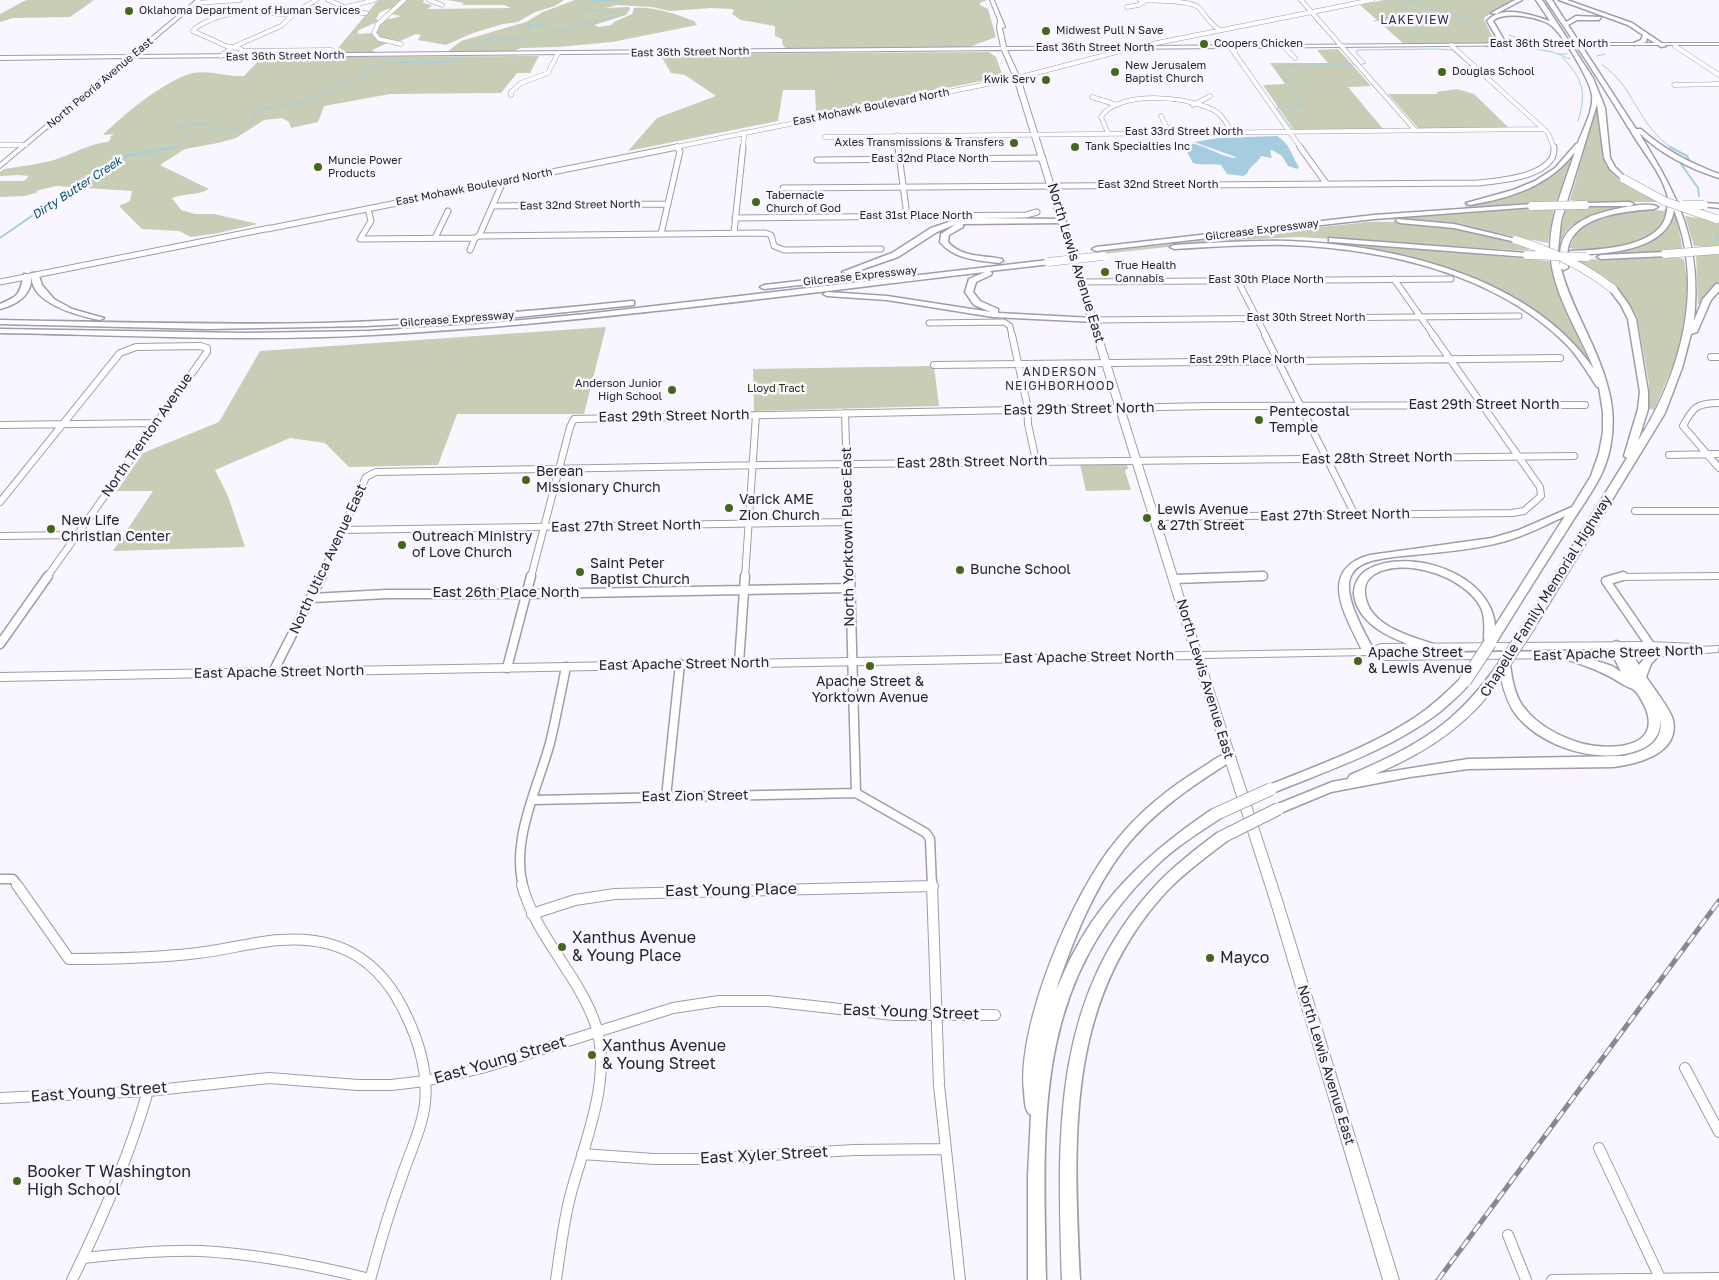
<!DOCTYPE html>
<html>
<head>
<meta charset="utf-8">
<style>
  body { margin:0 }
  canvas { display:block; background:#f9f6ff }
</style>
</head>
<body>
<canvas width="1719" height="1280"></canvas>
<script>
const context = document.querySelector('canvas').getContext('2d');
context.lineJoin = 'round';
function fill(path, color) { context.fillStyle = color; context.fill(path, 'evenodd'); }
function trace(path, color, width, dash) { context.strokeStyle = color; context.lineWidth = width; context.lineCap = dash ? 'butt' : 'round'; context.setLineDash(dash || []); context.stroke(path); }
function write(font, color, halo, rows, align = 'center') {
  context.font = font + ' "Golos Text",sans-serif'; context.lineWidth = 5; context.setLineDash([]); context.textBaseline = 'middle'; context.strokeStyle = halo; context.fillStyle = color; for (const [text, x, y, turn = 0] of rows) {
    context.save(); context.translate(x, y); context.rotate((+turn || 0) * Math.PI / 180); context.textAlign = isNaN(turn) ? turn : align; if (halo) context.strokeText(text, 0, 0); context.fillText(text, 0, 0); context.restore();
  }
}
const green = new Path2D(`
  M26,0H94L70,17L13,18L0,22V14Z
  M378,0H424L423,3L432,5L428,9L511,8L504,5H462L464,3L447,0H564L555,6L535,12L518,22L503,24L473,33L446,45L418,40L421,35L416,34L400,41L381,38L376,33C382,15 388,21 401,16L387,13L390,8L380,12L376,19L379,21L357,31L359,32L357,34L373,33L378,39L390,42L372,50L379,54L334,53Z
  M575,0H987L980,3V5L988,9L996,37L969,47L787,49L783,46L782,39L775,36V26L741,20L732,14L734,11L732,9L711,8L670,11L652,7L617,5L605,8L629,7L630,9L626,15L594,25L599,27L611,25L614,22L632,14L634,8C654,6 675,14 694,21L697,25L612,42L558,47L521,48L511,52L446,53L461,41L526,22L543,12Z
  M1384,0H1516L1485,17L1484,20L1494,40L1489,43L1404,44L1360,5Z
  M1338,49L1371,86L1348,87L1384,130H1294L1263,85L1285,84L1270,63H1328L1317,50Z
  M989,52L996,57L1003,77L816,113L815,90H783L778,121L628,151L657,118L716,96L685,75L671,73L660,54Z
  M539,56L530,73H517L501,93L390,94L324,106L318,122L291,128L289,122L282,118L264,120L236,138L218,143L185,149L160,165L209,189C197,196 184,193 172,198L181,210L195,214H214L258,224L218,233L191,237L179,231L142,229L119,206L130,201L132,191L56,186L35,191L39,192L25,196L0,197V181H24L29,176L19,175L0,176V172L4,169C18,167 41,164 54,160C73,154 88,144 108,142L111,138L110,137L114,134L103,135C121,116 167,79 193,73C210,70 227,77 244,76L262,57Z
  M1457,89L1474,94L1509,128L1419,129L1388,94H1438L1436,92Z
  M1596,108H1600C1601,123 1600,150 1606,163C1615,183 1640,193 1659,202H1583L1570,200Z
  M1568,161L1571,162L1556,203L1466,207L1464,205C1501,199 1542,190 1568,161Z
  M1567,206H1635L1637,207C1618,211 1566,216 1562,240L1558,239Z
  M1543,207L1554,209L1548,243L1451,224L1376,218Z
  M1665,209H1667C1665,216 1664,222 1660,228C1644,249 1593,252 1569,248L1575,236L1574,234C1598,215 1633,206 1664,211Z
  M1673,215H1676L1683,251L1624,254H1591C1616,249 1668,245 1673,215Z
  M1685,216L1719,221V248L1694,246Z
  M1367,222C1409,221 1450,225 1491,235C1505,239 1519,241 1530,251L1300,237L1233,240L1102,254L1100,252Z
  M1301,242L1372,244L1549,261L1556,287L1587,357H1585L1559,330L1524,306L1456,274L1381,253Z
  M1719,253V283L1705,296L1701,305L1698,304L1696,255Z
  M1671,257L1684,259L1686,274L1688,275L1687,303L1679,352L1654,410L1648,408L1649,384L1637,316L1622,294L1605,277L1572,260Z
  M606,327L584,414H457L438,465L349,467L325,443L290,438L215,470L228,496L245,547L113,551L153,491H117L143,453L219,422L260,351Z
  M934,366L939,406L754,411L753,369Z
  M1080,465H1127L1128,468L1125,471L1131,490L1086,491Z`);
const water = new Path2D(`
  M1277,136C1291,145 1290,153 1299,167L1297,169L1288,166L1282,156L1272,150L1270,151L1272,158L1261,156C1258,163 1249,166 1247,174L1243,176L1227,174L1221,165C1211,163 1203,166 1193,163L1183,145C1194,138 1222,158 1235,158L1236,157L1194,142L1219,138Z`);
const streamFar1 = new Path2D(`
  M780,0H787
  M1407,0L1403,2L1404,4L1399,12L1430,44
  M1406,1L1424,4L1433,10L1452,14L1477,25
  M1374,21L1402,14
  M1509,35L1523,40
  M1436,49L1452,50L1467,63
  M1535,49L1553,52L1570,59
  M465,51L487,39L522,38L530,31L528,25L549,24L555,32L568,31L590,22L614,18L617,14L615,12L579,9L577,6L591,1L619,0
  M1558,54H1567
  M1597,56L1605,54
  M1562,57C1583,79 1587,92 1578,121
  M1304,64H1353
  M1362,64L1366,63L1356,52L1357,50L1435,49
  M1469,65L1478,73
  M1602,65C1633,84 1638,126 1672,148
  M1481,75L1499,91
  M1292,129L1277,108L1304,106L1277,66L1296,65
  M172,148L188,135L175,131L177,128C191,126 207,119 217,131C233,132 244,128 256,118L254,115L260,110L312,100L333,88L364,77L365,71L378,64L386,63L451,62L461,57`);
const stream = new Path2D(`
  M1670,147L1687,156L1689,160
  M1681,164L1698,188L1699,196
  M1716,234L1718,240
  M0,238L55,200L111,168L126,156L175,147`);
const minorFar4 = new Path2D(`
  M328,0L342,6L340,10
  M429,0L442,5
  M1140,0C1154,1 1189,0 1198,7C1206,15 1210,25 1220,30
  M1301,0L1415,130
  M196,3L240,0
  M1127,7L1139,5L1145,1
  M343,8L374,0
  M296,12L366,13
  M292,15C263,13 233,8 206,22C201,25 196,26 193,31L226,46L241,49V51L331,50
  M401,44L379,39L374,33L378,24L404,0
  M1451,45L1548,133L1554,148
  M1675,46L1719,75
  M1284,47L1295,58
  M1231,48L1301,148
  M221,56L231,48L281,26L296,12L316,0
  M1674,85L1719,84
  M511,95V92L521,83L548,73L558,53
  M1092,97L1117,105
  M1193,105L1210,96
  M1161,116L1169,132
  M742,133L744,136L743,148
  M1108,133L1101,117C1119,89 1194,96 1218,113C1224,118 1228,126 1232,132
  M897,135L899,148
  M825,137L1542,129
  M0,145H26
  M677,146L678,148
  M671,148L1017,78L1132,48L1372,0`);
const minorFar3 = new Path2D(`
  M898,147L907,216
  M1300,147L1326,183
  M817,160L1043,158
  M783,188L1477,183C1497,181 1540,178 1552,158C1554,155 1554,150 1554,147
  M492,206L668,204
  M735,218L1026,215L1037,212
  M267,229L677,147
  M734,233L743,147
  M661,234L680,151L677,147
  M479,236L765,233L771,235L774,246L784,250L881,249
  M435,238L448,211
  M360,239L475,238
  M360,239L371,221L368,209
  M470,250L475,238L479,236L502,184L501,182
  M1394,279L1434,336
  M1238,281L1266,336
  M0,282L270,228
  M1081,282L1451,279
  M1093,320L1519,316
  M929,323L1004,322L1010,326L1012,336`);
const minorFar2 = new Path2D(`
  M1012,335L1027,404L1028,424L1036,461
  M1265,335L1355,515
  M1711,357H1719
  M934,365L1560,358
  M1719,403C1697,403 1693,407 1683,426L1719,468
  M845,413L850,577
  M0,425L156,423
  M1669,455L1719,454
  M0,502L120,353L136,347L200,346L207,348V352L47,577
  M1635,511H1719
  M1155,517L1512,513L1524,511L1541,496L1540,487L1433,335
  M343,530L848,522
  M0,536L76,535
  M321,577L366,477L376,472L765,465L1574,456
  M531,577L570,427L574,419L1210,406L1585,405
  M745,577L756,415
  M1226,577L1263,576
  M1617,577L1719,576`);
const minorFar1 = new Path2D(`
  M850,576L856,793L926,833L930,839L932,886
  M1623,576L1606,581L1650,645
  M1174,579L1263,576
  M312,598L387,594H527L849,588
  M0,644L48,576
  M739,663L745,576
  M507,668L531,576
  M273,672L322,576
  M666,797L680,664
  M534,800L856,793
  M0,879H13L18,886
  M523,886C511,839 538,787 550,743C556,718 561,692 566,667`);
const minor = new Path2D(`
  M17,885L69,959C112,959 155,958 198,953C225,950 252,942 280,940C341,935 381,961 406,1015C419,1042 428,1074 425,1103C422,1129 409,1154 401,1179C389,1212 379,1246 370,1280
  M522,885C536,937 579,975 596,1026C613,1079 583,1146 570,1197C563,1225 560,1252 556,1280
  M932,885L939,1085L960,1280
  M532,914L575,900L615,894L933,886
  M1685,1068L1719,1132
  M0,1098L148,1091L269,1078L358,1085H391L425,1081L482,1068L673,1008L719,1001H768L894,1015H995
  M1599,1148L1661,1280
  M582,1154L654,1159H704L854,1150L946,1149
  M1508,1235L1526,1280
  M83,1258C122,1254 161,1250 201,1251C258,1254 314,1265 370,1279
  M72,1280C102,1219 129,1157 148,1091
  M1552,1280L1719,1278`);
const major = new Path2D(`
  M196,0H201L136,55L1001,47L997,28L998,20L990,0H994L1005,27L1002,28L1006,47L1555,43L1553,45L1007,50L1020,78L1201,652L1368,649L1381,644L1650,642L1694,644L1699,647L1719,646L1718,652L1654,657L1385,660L1369,655L1203,658L1283,903L1399,1280H1383L1271,903L1193,659L0,681V673L1191,652L1014,78L1002,50L132,58L0,168V163L126,58L0,60V56L130,55ZM1650,648L1670,649L1385,654L1379,652Z
  M1592,43H1719V45H1594Z`);
const highway = new Path2D(`
  M1515,0H1522L1496,14L1491,13Z
  M1536,0H1542L1593,78L1605,108L1610,158L1615,167L1627,179L1622,180L1610,169L1604,158L1597,104L1561,221L1558,250L1560,267C1560,256 1559,246 1565,236C1570,228 1580,221 1589,217C1601,212 1647,200 1658,207L1654,209C1630,211 1586,214 1572,238C1566,247 1567,258 1568,268L1564,270L1561,269C1572,311 1599,348 1609,392C1616,419 1613,452 1600,477C1590,496 1578,512 1567,530C1542,569 1518,607 1494,646L1490,647L1484,643C1484,631 1486,616 1480,606C1463,576 1405,557 1375,574C1368,578 1364,585 1365,593C1367,625 1409,636 1434,644L1436,647L1434,650L1430,651C1402,643 1359,629 1354,595C1353,585 1359,575 1367,570C1409,546 1492,574 1495,626L1565,516C1546,525 1527,535 1506,541C1469,551 1431,553 1393,557C1380,559 1359,561 1352,574C1340,593 1366,635 1375,652L1369,656L1363,652C1347,618 1315,570 1370,555L1492,538L1519,530L1572,507L1591,476L1599,453L1603,432V412L1599,387H1597C1587,372 1578,356 1566,344C1495,273 1385,249 1288,245C1250,244 1212,247 1174,249L1170,247L1174,245C1212,243 1250,240 1288,241C1394,245 1530,276 1594,369C1580,334 1556,299 1551,261C1546,225 1564,186 1575,152C1549,186 1511,198 1470,205L1466,203L1513,190L1535,181L1555,168L1576,144L1578,143C1583,129 1594,110 1592,95C1590,80 1565,39 1554,28C1545,17 1503,10 1493,21L1508,47L1503,48L1499,41L1490,46L1485,45L1497,38L1487,21C1502,4 1532,15 1550,21Z
  M1546,0H1552L1566,22L1576,16L1601,17L1599,20H1577L1568,25L1636,129H1641C1664,150 1690,163 1719,174V178C1690,169 1661,154 1639,133C1679,198 1702,242 1694,321L1703,299L1716,284H1719V291L1711,300L1697,332L1691,334L1682,368L1665,413L1537,623L1531,627L1525,623L1627,458L1624,456L1638,409L1640,392L1628,319L1621,305L1609,289L1616,287L1629,305L1636,319L1648,392V409L1638,441C1681,373 1705,288 1674,210C1668,252 1604,254 1571,255L1567,253L1571,251C1597,250 1648,248 1663,223C1667,217 1669,201 1667,194C1661,173 1644,153 1633,135C1605,89 1576,44 1546,0Z
  M1559,0H1567L1632,23L1666,46L1661,47L1647,38L1646,42L1634,45V43L1641,40L1643,35L1628,25Z
  M1585,203L1630,202L1634,204L1630,206H1583V204Z
  M1704,203L1719,204V208L1702,206V204Z
  M1532,204L1536,206L1534,207L1374,219L1096,251L1092,249L1096,247L1374,215Z
  M978,218L1062,219L1066,221L1062,223L963,224V227L949,235L948,242C962,258 983,255 1002,259L1003,261L999,263C978,260 955,260 940,242L941,234L956,224L937,232L898,257L849,274L842,272L892,253L931,228L955,220Z
  M1397,219L1454,224L1520,240L1516,242L1454,228L1400,223L1396,221Z
  M1329,238L1527,253L1531,255L1527,257L1332,242H1329Z
  M1665,252H1668V256L1601,259L1597,257L1601,255Z
  M1048,260L1052,262L1051,264L990,271L992,273L991,275L976,282L973,292L980,301L998,309V313L1093,318H1096V322L993,317L887,300L827,296L823,294L827,292L887,296L991,312L974,305L965,292L969,279L985,272C781,296 577,324 372,335C249,342 124,335 0,333V329L246,333L369,331L480,324L586,314Z
  M32,273H38L42,285L54,299L72,309L104,318L100,320C79,316 27,303 32,273Z
  M24,274L31,276C33,295 16,305 0,309V304C21,295 19,294 24,274Z
  M860,274H863V278L764,289L760,287L764,285Z
  M631,301H634V305L498,319L365,326L207,329L0,324V320C107,322 214,325 322,323C425,320 528,312 631,301Z
  M1616,641C1627,645 1633,655 1639,665L1650,651H1658L1660,654L1651,664L1646,677C1652,686 1671,710 1673,720C1680,754 1637,764 1613,767L1468,769L1410,777L1331,792L1278,814L1273,812L1272,809L1273,806L1332,782L1348,779L1350,775C1419,745 1456,725 1500,661L1504,660L1510,664C1512,680 1515,698 1526,710C1539,726 1561,737 1580,743C1605,750 1662,751 1646,709C1643,703 1639,694 1634,690C1632,688 1627,687 1624,685C1603,671 1586,666 1562,658L1560,655L1566,651L1612,666L1621,672L1611,651L1613,648L1610,645ZM1501,678C1504,691 1508,705 1517,716C1544,748 1600,765 1639,750C1653,745 1662,733 1660,718C1665,743 1643,752 1623,756L1468,759L1375,774C1426,753 1470,724 1501,678Z
  M1465,677L1471,681C1464,692 1451,702 1441,711C1392,749 1332,769 1275,792H1267L1265,789L1267,786C1318,765 1371,747 1417,716C1433,705 1447,692 1461,678Z
  M1229,752L1233,754L1235,757L1233,760C1193,785 1153,812 1124,849C1092,891 1073,941 1056,990C1062,978 1067,964 1074,952C1106,891 1155,848 1211,810L1216,809L1221,810L1222,814L1221,818C1198,833 1174,848 1154,868C1031,987 1044,1123 1046,1280H1028V1176L1031,1115C1024,1111 1025,1099 1024,1091C1017,1024 1073,892 1116,841C1140,811 1170,787 1203,767C1211,762 1220,755 1229,752Z
  M1222,832L1227,833L1229,837L1227,841C1206,857 1184,873 1166,892C1064,1003 1074,1141 1080,1280H1062C1058,1136 1050,998 1157,884C1175,865 1196,849 1217,833Z`);
const rail = new Path2D(`
  M1438,1280L1719,901`);
const majorBridge = new Path2D(`
  M1553,44H1594`);
const highwayBridgeFar1 = new Path2D(`
  M1624,179L1664,201L1716,219
  M1683,205H1704
  M1532,206L1585,205
  M1516,240C1552,251 1584,266 1613,289
  M1665,254L1717,250
  M1527,255L1586,257
  M1048,262L1103,256`);
const highwayBridge = new Path2D(`
  M1504,664L1531,623
  M1465,681L1490,643
  M1216,814L1271,789
  M1222,837L1278,809`);
const markers = [
  [129,11,5,"#46661b"],
  [1046,31,5,"#46661b"],
  [1204,44,5,"#46661b"],
  [1115,72,5,"#46661b"],
  [1442,72,5,"#46661b"],
  [1046,80,5,"#46661b"],
  [1014,143,5,"#46661b"],
  [1075,147,5,"#46661b"],
  [318,167,5,"#46661b"],
  [756,202,5,"#46661b"],
  [1105,272,5,"#46661b"],
  [672,390,5,"#46661b"],
  [1259,420,5,"#46661b"],
  [526,480,5,"#46661b"],
  [729,508,5,"#46661b"],
  [1147,518,5,"#46661b"],
  [51,529,5,"#46661b"],
  [402,545,5,"#46661b"],
  [960,570,5,"#46661b"],
  [580,572,5,"#46661b"],
  [1358,661,5,"#46661b"],
  [870,666,5,"#46661b"],
  [562,947,5,"#46661b"],
  [1210,958,5,"#46661b"],
  [592,1055,5,"#46661b"],
  [17,1181,5,"#46661b"]
];
const farPoinames = [
  ["Oklahoma Department of Human Services",139,11],
  ["Midwest Pull N Save",1056,31],
  ["Coopers Chicken",1214,44],
  ["New Jerusalem",1125,66],
  ["Baptist Church",1125,79],
  ["Douglas School",1452,72],
  ["Kwik Serv",1036,80,"right"],
  ["Axles Transmissions & Transfers",1004,143,"right"],
  ["Tank Specialties Inc",1085,147],
  ["Muncie Power",328,161],
  ["Products",328,174],
  ["Tabernacle",766,196],
  ["Church of God",766,209],
  ["True Health",1115,266],
  ["Cannabis",1115,279],
  ["Anderson Junior",662,384,"right"],
  ["High School",662,397,"right"]
];
const farStreetnames = [
  ["East 36th Street North",1549,44],
  ["East 36th Street North",1095,48],
  ["East 36th Street North",690,52,-1],
  ["East 36th Street North",285,56,-1],
  ["North Peoria Avenue East",100,83,-40],
  ["East Mohawk Boulevard North",871,107,-11],
  ["East 33rd Street North",1184,132],
  ["East 32nd Place North",930,159],
  ["East 32nd Street North",1158,185],
  ["East Mohawk Boulevard North",474,187,-11],
  ["East 32nd Street North",580,205,-1],
  ["East 31st Place North",916,216],
  ["Gilcrease Expressway",1262,230,-7],
  ["Gilcrease Expressway",860,276,-6],
  ["East 30th Place North",1266,280],
  ["East 30th Street North",1306,318],
  ["Gilcrease Expressway",457,319,-4],
  ["East 29th Place North",1247,360]
];
const farParknames = [
  ["Lloyd Tract",776,389]
];
const farNeighbourhoodnames = [
  ["LAKEVIEW",1415,20],
  ["ANDERSON",1060,372],
  ["NEIGHBORHOOD",1060,386]
];
const farWaternames = [
  ["Dirty Butter Creek",77,188,-33]
];
const streetNames = [
  ["North Lewis Avenue East",1076,263,73],
  ["East 29th Street North",1484,405],
  ["East 29th Street North",1079,409,-1],
  ["East 29th Street North",674,416,-1],
  ["North Trenton Avenue",147,435,-55],
  ["East 28th Street North",1377,458,-1],
  ["East 28th Street North",972,462,-1],
  ["East 27th Street North",1335,515,-1],
  ["East 27th Street North",626,526,-1],
  ["North Yorktown Place East",848,537,-91],
  ["North Utica Avenue East",328,559,-65],
  ["East 26th Place North",506,593],
  ["Chapelle Family Memorial Highway",1546,596,-58],
  ["East Apache Street North",1618,653,-2],
  ["East Apache Street North",1089,657,-1],
  ["East Apache Street North",684,664,-1],
  ["East Apache Street North",279,672,-1],
  ["North Lewis Avenue East",1205,679,73],
  ["East Zion Street",695,796,-1],
  ["North Lewis Avenue East",1326,1065,73]
];
const poiNames = [
  ["Pentecostal",1269,412],
  ["Temple",1269,428],
  ["Berean",536,472],
  ["Missionary Church",536,488],
  ["Varick AME",739,500],
  ["Zion Church",739,516],
  ["Lewis Avenue",1157,510],
  ["& 27th Street",1157,526],
  ["New Life",61,521],
  ["Christian Center",61,537],
  ["Outreach Ministry",412,537],
  ["of Love Church",412,553],
  ["Saint Peter",590,564],
  ["Baptist Church",590,580],
  ["Bunche School",970,570],
  ["Apache Street",1368,653],
  ["& Lewis Avenue",1368,669],
  ["Apache Street &",870,682,"center"],
  ["Yorktown Avenue",870,698,"center"]
];
const nearStreetnames = [
  ["East Young Place",731,890,-1],
  ["East Young Street",911,1012,2],
  ["East Young Street",500,1060,-16],
  ["East Young Street",99,1092,-4],
  ["East Xyler Street",764,1155,-3]
];
const nearPoinames = [
  ["Xanthus Avenue",572,938],
  ["& Young Place",572,956],
  ["Mayco",1220,958],
  ["Xanthus Avenue",602,1046],
  ["& Young Street",602,1064],
  ["Booker T Washington",27,1172],
  ["High School",27,1190]
];
fill(green, '#c8cdb6');
fill(water, '#a5cddf');
trace(streamFar1, '#a5cddf', 1);
trace(stream, '#a5cddf', 2);
trace(minorFar4, '#a19bad', 5);
trace(minorFar3, '#a19bad', 7);
trace(minorFar2, '#a19bad', 8);
trace(minorFar1, '#a19bad', 11);
trace(minor, '#a19bad', 12);
trace(major, '#a19bad', 2);
trace(highway, '#a19bad', 3);
trace(minorFar4, '#fff', 4);
trace(minorFar3, '#fff', 5);
trace(minorFar2, '#fff', 6);
trace(minorFar1, '#fff', 8);
trace(minor, '#fff', 10);
fill(major, '#fff');
fill(highway, '#fff');
trace(rail, '#8a888f', 5);
trace(rail, '#f9f6ff', 3, [10]);
trace(majorBridge, '#a19bad', 6, []);
trace(highwayBridgeFar1, '#a19bad', 9, []);
trace(highwayBridge, '#a19bad', 14, []);
trace(majorBridge, '#fff', 5);
trace(highwayBridgeFar1, '#fff', 8);
trace(highwayBridge, '#fff', 12);
for (const [x, y, r, color] of markers) { const dot = new Path2D(); dot.arc(x, y, r, 0, 2 * Math.PI); context.fillStyle = color; context.fill(dot); trace(dot, '#f9f6ff', 2); }
write('11px', '#26242b', '#f9f6ff', farPoinames, 'left');
write('11px', '#26242b', '#f9f6ff', farStreetnames);
write('11px', '#2b3105', '#f9f6ff', farParknames);
context.letterSpacing = '1px';
write('12px', '#383343', '#f9f6ff', farNeighbourhoodnames);
context.letterSpacing = '0px';
write('italic 12px', '#00536c', '#f9f6ff', farWaternames);
write('14px', '#26242b', '#f9f6ff', streetNames);
write('14px', '#26242b', '#f9f6ff', poiNames, 'left');
write('16px', '#26242b', '#f9f6ff', nearStreetnames);
write('16px', '#26242b', '#f9f6ff', nearPoinames, 'left');
</script>
</body>
</html>
